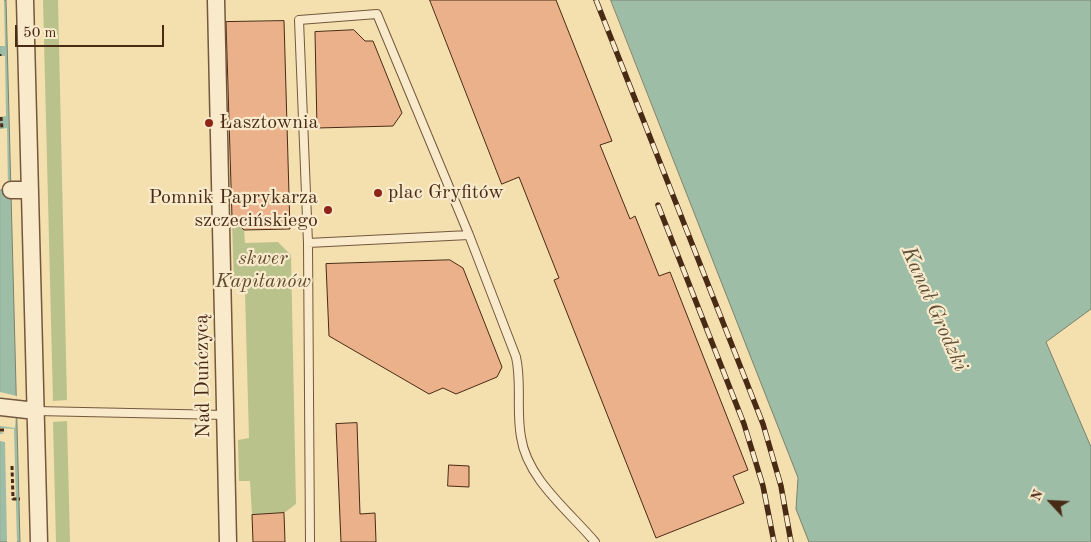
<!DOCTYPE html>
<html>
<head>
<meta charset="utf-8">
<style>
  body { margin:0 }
  #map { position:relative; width:1091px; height:542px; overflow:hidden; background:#f4dfaf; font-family:"Old Standard TT",serif }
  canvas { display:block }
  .north { position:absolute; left:1026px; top:477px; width:50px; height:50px; -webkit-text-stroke:4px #f8eacb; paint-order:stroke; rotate:295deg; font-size:14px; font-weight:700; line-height:20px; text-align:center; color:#492a15 }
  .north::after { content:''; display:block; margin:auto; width:18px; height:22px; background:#492a15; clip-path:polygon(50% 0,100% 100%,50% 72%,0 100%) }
  .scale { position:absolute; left:15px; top:25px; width:149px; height:22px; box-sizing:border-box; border:2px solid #492a15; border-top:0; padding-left:6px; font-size:15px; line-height:18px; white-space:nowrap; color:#492a15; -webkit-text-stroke:4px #f8eacb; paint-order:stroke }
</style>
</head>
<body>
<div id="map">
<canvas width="1091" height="542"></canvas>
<div class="north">N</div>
<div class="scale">50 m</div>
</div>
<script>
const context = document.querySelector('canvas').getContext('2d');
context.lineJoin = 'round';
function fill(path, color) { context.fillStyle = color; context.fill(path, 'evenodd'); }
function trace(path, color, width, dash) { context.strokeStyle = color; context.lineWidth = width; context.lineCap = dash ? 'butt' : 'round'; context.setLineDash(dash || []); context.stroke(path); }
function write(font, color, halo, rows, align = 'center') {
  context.font = font + ' "Old Standard TT",serif'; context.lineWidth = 4.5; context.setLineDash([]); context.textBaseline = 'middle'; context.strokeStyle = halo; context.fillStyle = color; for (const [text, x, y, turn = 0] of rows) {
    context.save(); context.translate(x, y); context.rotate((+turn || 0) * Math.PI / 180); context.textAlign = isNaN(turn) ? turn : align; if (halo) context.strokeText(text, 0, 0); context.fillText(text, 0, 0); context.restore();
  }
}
const green = new Path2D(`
  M43,0H58L67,400L53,401Z
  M232,221H239V226L244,230L245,243L278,242L291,255L296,504L284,513L252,515L250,481H239L238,440L249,438L245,293L234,287Z
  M67,421L70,542H56L53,422Z`);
const water = new Path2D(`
  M0,0H6L20,542H0Z
  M611,0H1091V309L1046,342L1091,447V542H809L796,509L798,478Z`);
const pier = new Path2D(`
  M0,0H4L5,46H0Z
  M0,56H5L6,116L0,117Z
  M7,128L8,189H0V129Z
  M0,392L17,396L15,428L0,426Z
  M0,428L14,429L17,542H7L5,442L0,441V434L5,433L0,432Z`);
const building = new Path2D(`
  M430,0H556L612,141L600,145L630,219L635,216L659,276L670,272L748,470L733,476L744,503L656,538L554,280L559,278L519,177L502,184Z
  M284,21L290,229L244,230L232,218L226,22Z
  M354,30L365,41H373L402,113L393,126L317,128L315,32Z
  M450,260L463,268L502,367L497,377L456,394L443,388L429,394L329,336L326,264Z
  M357,423L360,514L375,513L376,542H341L336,424Z
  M449,465L469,466V487L448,486Z
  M284,513L285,542H253L252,515Z`);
const path = new Path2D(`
  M0,54V56
  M1,117L2,129
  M0,430H5
  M12,466L13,499H20`);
const lane = new Path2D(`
  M469,235L308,243L299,20L377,14L469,235L516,357C522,383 516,410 521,437C527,479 569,511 595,542
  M308,243L310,542
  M36,411L225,415`);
const street = new Path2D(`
  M25,0L39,542
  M216,0L228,542
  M11,190H30
  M0,407L36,411`);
const rail = new Path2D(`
  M596,0L763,424L781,486L791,542
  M658,205L744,424L763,486L774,542`);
const markers = [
  [209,123,5,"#8f2418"],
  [378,193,5,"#8f2418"],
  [328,210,5,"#8f2418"]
];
const poiNames = [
  ["Łasztownia",219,123],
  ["plac Gryfitów",388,193],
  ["Pomnik Paprykarza",318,198,"right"],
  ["szczecińskiego",318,221,"right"]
];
const parkNames = [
  ["skwer",263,259],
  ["Kapitanów",263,282]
];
const streetNames = [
  ["Nad Duńczycą",203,376,-91]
];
const waterNames = [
  ["Kanał Grodzki",934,309,66]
];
fill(green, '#bac28c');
fill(water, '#9dbda6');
trace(water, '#7b826c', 1);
fill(pier, '#f4dfaf');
fill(building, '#eab18a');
trace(building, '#492a15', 1);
trace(lane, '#74573c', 10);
trace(street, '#74573c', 19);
trace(path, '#492a15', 3, [4, 2.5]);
trace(lane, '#f8eacb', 8);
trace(street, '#f8eacb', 16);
trace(rail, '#492a15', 5.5);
trace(rail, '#f8eacb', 4, [11]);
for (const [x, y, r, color] of markers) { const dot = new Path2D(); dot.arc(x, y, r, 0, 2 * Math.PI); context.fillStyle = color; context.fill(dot); trace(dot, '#f8eacb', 2); }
write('20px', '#492a15', '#f8eacb', poiNames, 'left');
write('italic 20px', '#60482d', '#f8eacb', parkNames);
write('20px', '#492a15', '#f8eacb', streetNames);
write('italic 21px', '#5e4f39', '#f8eacb', waterNames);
</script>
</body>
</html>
